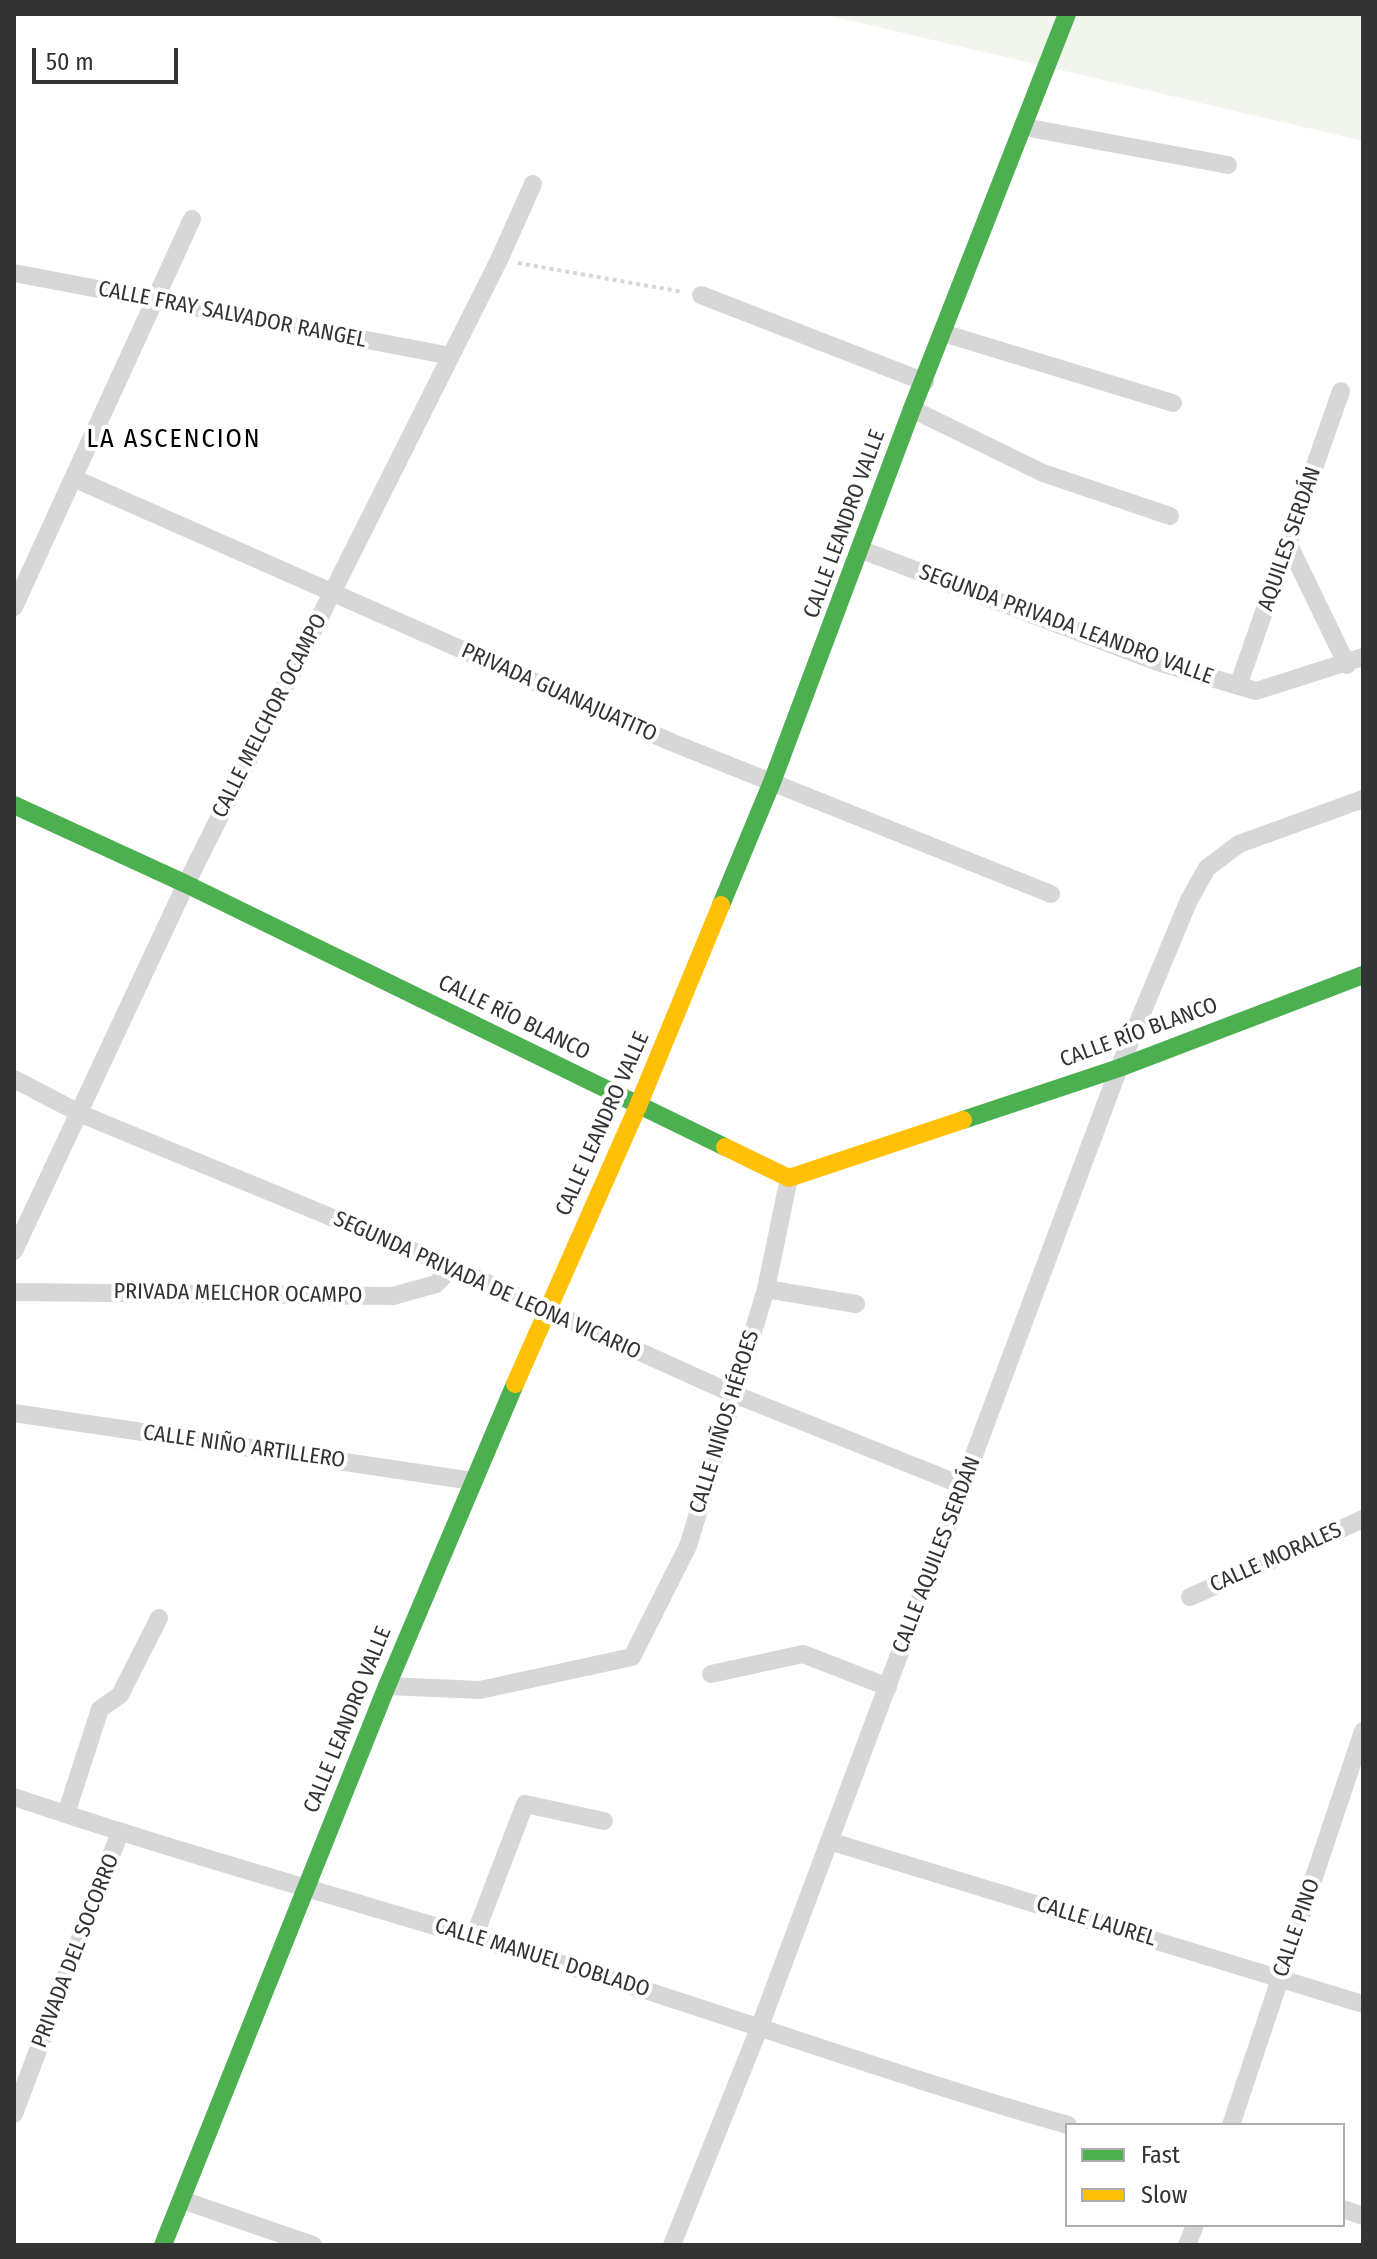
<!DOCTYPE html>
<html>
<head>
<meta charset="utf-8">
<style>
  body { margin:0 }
  #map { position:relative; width:1377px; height:2259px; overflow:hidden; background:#fff; font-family:"Fira Sans Condensed",sans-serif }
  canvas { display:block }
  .frame { position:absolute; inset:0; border:16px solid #333; pointer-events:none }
  .legend { position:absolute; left:1065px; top:2123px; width:280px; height:104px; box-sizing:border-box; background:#fff; border:2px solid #adadad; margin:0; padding:10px 14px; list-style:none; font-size:24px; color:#333 }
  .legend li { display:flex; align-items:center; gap:16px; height:40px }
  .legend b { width:40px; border:2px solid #adadad }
  .scale { position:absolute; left:32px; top:48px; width:146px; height:36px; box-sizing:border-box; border:4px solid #333; border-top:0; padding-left:10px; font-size:24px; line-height:28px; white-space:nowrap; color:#333; -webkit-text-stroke:6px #fff; paint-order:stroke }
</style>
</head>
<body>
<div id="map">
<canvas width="1377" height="2259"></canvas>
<div class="frame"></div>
<ul class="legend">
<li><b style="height:10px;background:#4caf50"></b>Fast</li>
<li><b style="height:10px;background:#ffc107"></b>Slow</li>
</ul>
<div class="scale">50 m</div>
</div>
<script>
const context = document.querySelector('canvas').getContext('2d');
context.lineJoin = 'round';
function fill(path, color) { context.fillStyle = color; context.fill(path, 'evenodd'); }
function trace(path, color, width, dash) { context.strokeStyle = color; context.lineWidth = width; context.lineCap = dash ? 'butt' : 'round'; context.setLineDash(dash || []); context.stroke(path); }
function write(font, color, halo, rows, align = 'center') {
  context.font = font + ' "Fira Sans Condensed",sans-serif'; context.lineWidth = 8; context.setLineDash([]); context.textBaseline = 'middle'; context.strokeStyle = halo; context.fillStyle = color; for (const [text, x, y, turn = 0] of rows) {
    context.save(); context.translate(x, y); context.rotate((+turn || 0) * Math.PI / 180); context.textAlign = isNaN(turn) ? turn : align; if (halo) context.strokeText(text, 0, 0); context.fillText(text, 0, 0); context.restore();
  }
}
const green = new Path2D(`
  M822,14H1363V141Z`);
const path = new Path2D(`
  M518,263L683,292`);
const street = new Path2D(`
  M1024,127L1228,165
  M14,273L451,356
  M701,295L925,382
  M943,333L1173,403
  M912,409L1043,473L1170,516
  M73,478L671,742L1051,894
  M1288,543L1347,665
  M862,550L1158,662L1256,691L1363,657
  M14,607L192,219
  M1238,686L1341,391
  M14,1079L81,1114L452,1267L731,1393L964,1486
  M14,1251L186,884L499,260L533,184
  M766,1289L856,1304
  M14,1292L393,1296L436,1284L452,1267
  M14,1413L473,1481
  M1190,1597L1363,1519
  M711,1674L803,1654L888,1687
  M387,1686L480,1690L632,1657L688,1546L766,1289L789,1178
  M14,1797C204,1861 397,1913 588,1972C748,2022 906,2079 1068,2125
  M66,1814L100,1709L120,1695L159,1618
  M829,1841L1363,2004
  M474,1937L525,1804L604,1821
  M14,2114L120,1832
  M1231,2125L1363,1731
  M182,2200L313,2245
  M1343,2209L1363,2216
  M672,2245L760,2026L1119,1068L1189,900L1207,868L1239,844L1363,799
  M1187,2245L1195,2225`);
const fast = new Path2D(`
  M14,805L186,884L725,1147
  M721,905L772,782L912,409L1067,14
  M963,1120L1119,1068L1363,975
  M163,2245L387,1686L515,1384`);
const slow = new Path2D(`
  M725,1147L789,1178L963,1120
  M515,1384L638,1106L721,905`);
const streetNames = [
  ["CALLE FRAY SALVADOR RANGEL",232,315,11],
  ["CALLE LEANDRO VALLE",845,524,-70],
  ["AQUILES SERDÁN",1290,539,-71],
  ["SEGUNDA PRIVADA LEANDRO VALLE",1066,625,20],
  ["PRIVADA GUANAJUATITO",559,693,24],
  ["CALLE MELCHOR OCAMPO",270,716,-63],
  ["CALLE RÍO BLANCO",514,1018,26],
  ["CALLE RÍO BLANCO",1139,1033,-20],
  ["CALLE LEANDRO VALLE",603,1124,-66],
  ["SEGUNDA PRIVADA DE LEONA VICARIO",487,1286,24],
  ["PRIVADA MELCHOR OCAMPO",238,1294,1],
  ["CALLE NIÑOS HÉROES",725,1422,-73],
  ["CALLE NIÑO ARTILLERO",244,1447,8],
  ["CALLE AQUILES SERDÁN",937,1555,-69],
  ["CALLE MORALES",1276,1558,-24],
  ["CALLE LEANDRO VALLE",348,1720,-68],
  ["CALLE LAUREL",1096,1922,17],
  ["CALLE PINO",1297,1928,-71],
  ["PRIVADA DEL SOCORRO",76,1951,-69],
  ["CALLE MANUEL DOBLADO",542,1958,17]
];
const quarterNames = [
  ["LA ASCENCION",174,440]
];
fill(green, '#f1f5ed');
trace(path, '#d6d6d6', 4, [4, 4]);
trace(street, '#d7d7d7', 18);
trace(fast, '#4caf50', 18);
trace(slow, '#ffc107', 18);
write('22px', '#333', '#fff', streetNames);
context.letterSpacing = '2px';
write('26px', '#000', '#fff', quarterNames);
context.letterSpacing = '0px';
</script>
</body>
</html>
